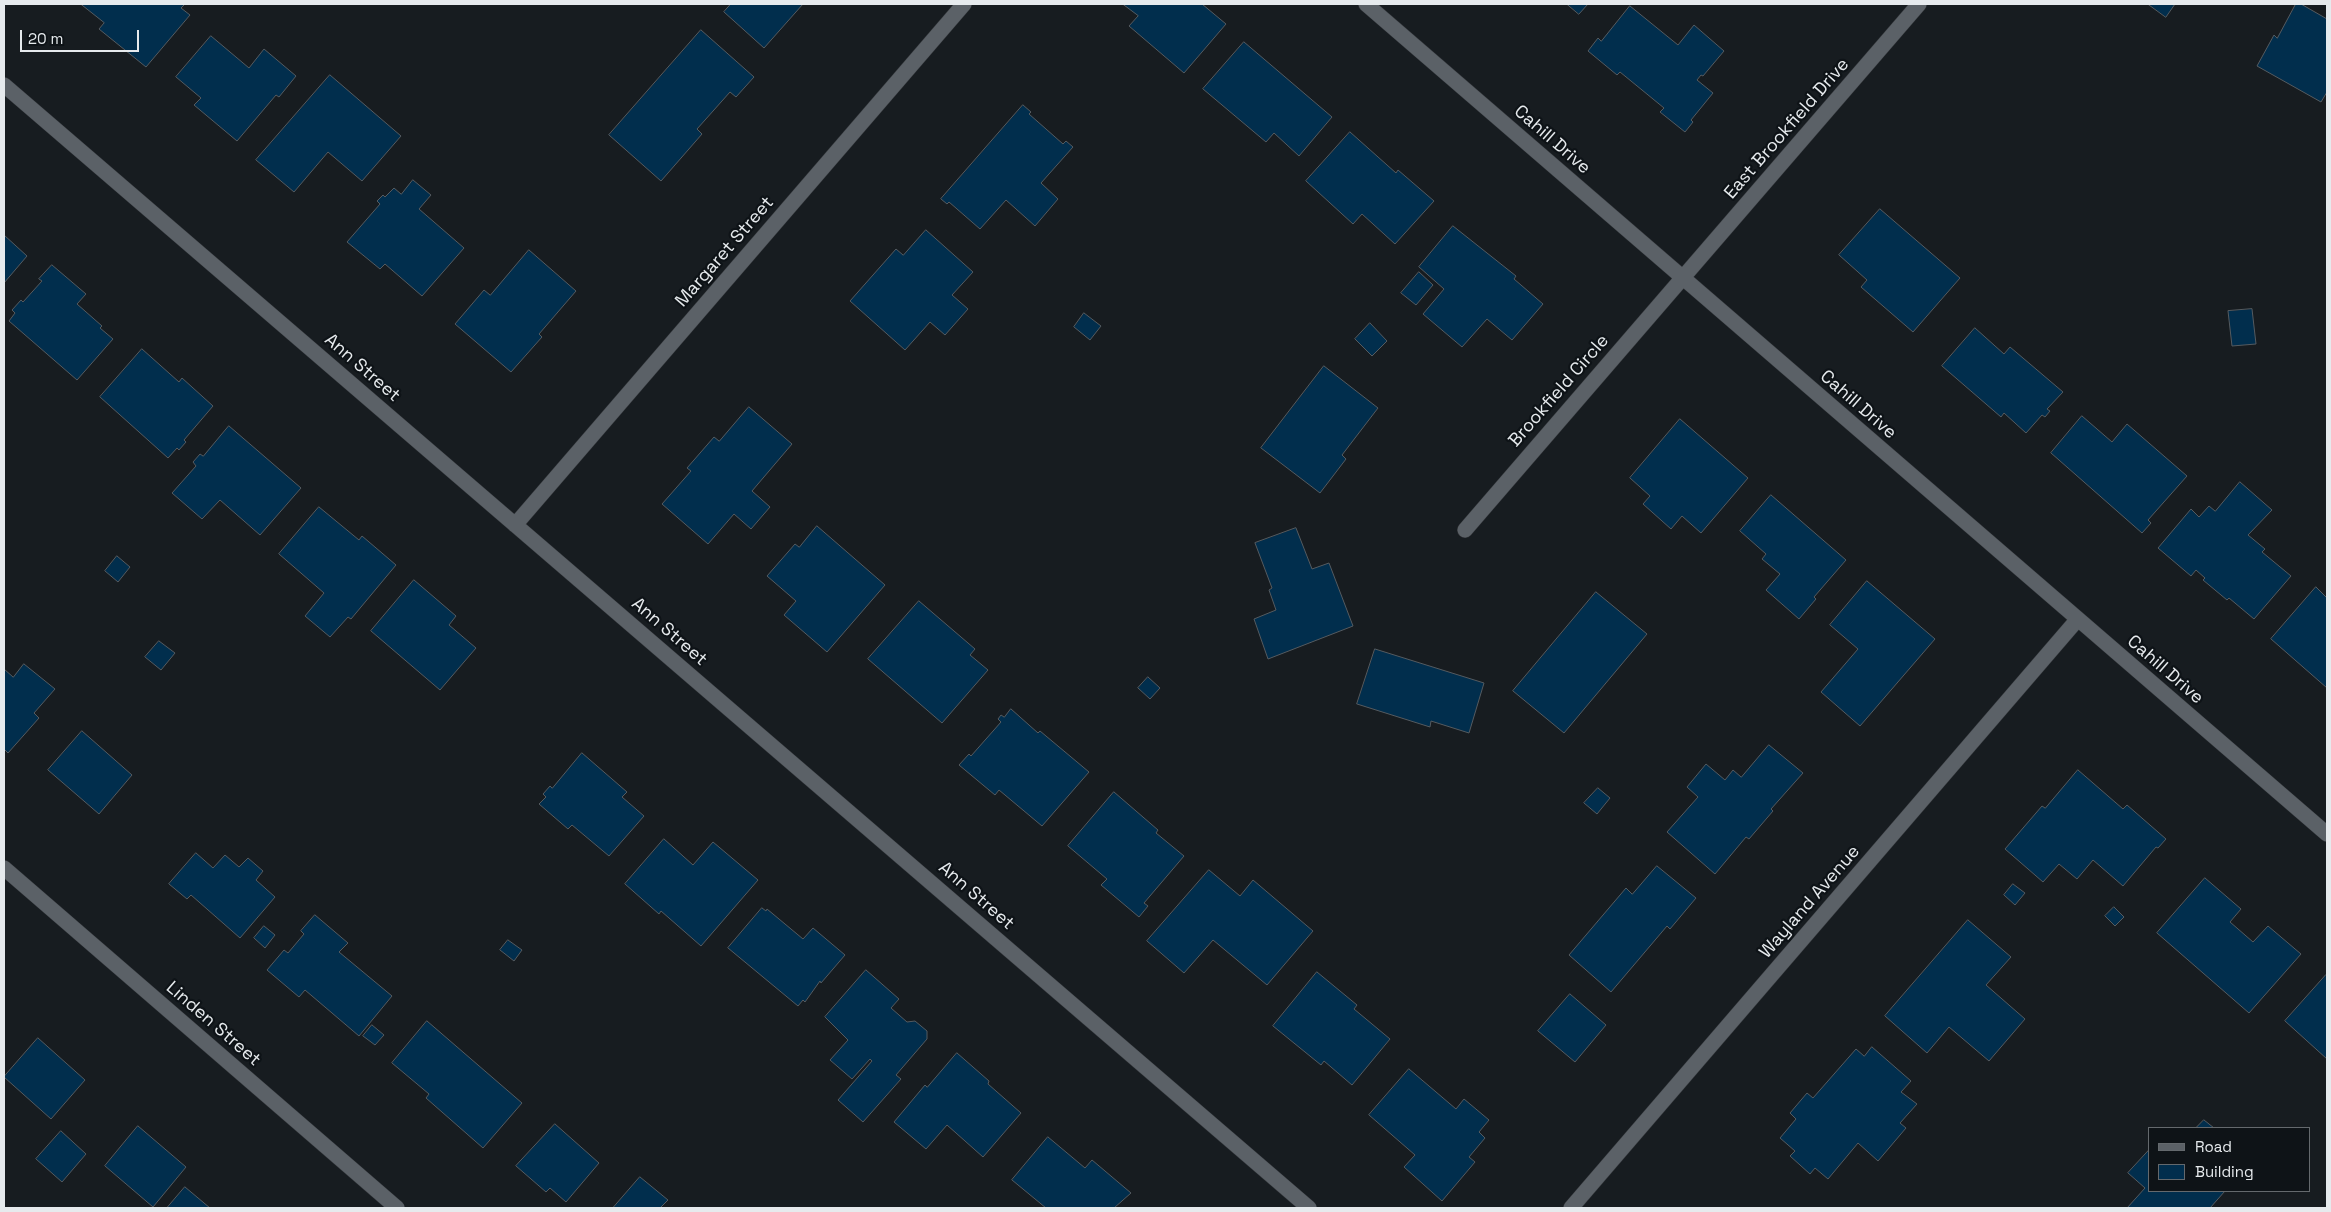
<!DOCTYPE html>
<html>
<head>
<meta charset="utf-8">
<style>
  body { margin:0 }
  #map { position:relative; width:2331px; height:1212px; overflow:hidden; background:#171c20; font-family:"Space Grotesk",sans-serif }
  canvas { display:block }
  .frame { position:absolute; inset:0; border:5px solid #e6eaed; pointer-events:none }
  .legend { position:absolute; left:2148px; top:1127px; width:162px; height:65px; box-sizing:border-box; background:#0e1317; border:1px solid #64696d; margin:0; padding:6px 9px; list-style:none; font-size:15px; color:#e6eaed }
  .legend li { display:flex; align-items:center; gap:10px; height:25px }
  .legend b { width:25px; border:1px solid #64696d }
  .scale { position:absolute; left:20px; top:30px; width:119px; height:22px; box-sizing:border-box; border:2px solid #e6eaed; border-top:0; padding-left:6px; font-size:15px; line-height:18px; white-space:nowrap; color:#e6eaed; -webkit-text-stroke:4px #0e1317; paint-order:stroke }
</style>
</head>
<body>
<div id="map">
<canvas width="2331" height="1212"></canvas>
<div class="frame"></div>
<ul class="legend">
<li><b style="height:6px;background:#5b6167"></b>Road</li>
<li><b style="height:14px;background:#012e4d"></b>Building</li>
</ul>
<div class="scale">20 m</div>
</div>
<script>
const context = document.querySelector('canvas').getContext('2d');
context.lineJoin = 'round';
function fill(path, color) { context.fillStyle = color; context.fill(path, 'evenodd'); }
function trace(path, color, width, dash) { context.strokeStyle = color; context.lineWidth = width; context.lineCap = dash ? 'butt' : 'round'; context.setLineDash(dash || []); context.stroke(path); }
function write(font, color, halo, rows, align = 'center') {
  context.font = font + ' "Space Grotesk",sans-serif'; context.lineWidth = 4.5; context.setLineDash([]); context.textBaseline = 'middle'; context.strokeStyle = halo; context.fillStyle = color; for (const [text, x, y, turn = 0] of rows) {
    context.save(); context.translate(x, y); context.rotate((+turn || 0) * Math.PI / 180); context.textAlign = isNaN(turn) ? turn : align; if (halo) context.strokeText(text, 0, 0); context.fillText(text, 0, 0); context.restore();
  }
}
const building = new Path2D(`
  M81,4H185L181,8L190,15L146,67L99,29L104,23Z
  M731,4H803L764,48L724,12Z
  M1123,4H1202L1226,24L1184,73L1129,26L1138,16Z
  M1567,4H1588L1579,14Z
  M2148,4H2175L2166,17Z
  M2296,4H2301L2327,19V92L2321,102L2257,66L2274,35L2277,38Z
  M1630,6L1678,45L1694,25L1724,51L1703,76L1701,75L1697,80L1713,93L1691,120L1693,122L1685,132L1660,112L1664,108L1620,72L1617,75L1588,51L1598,38L1601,41Z
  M701,30L754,77L736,97L730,92L697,129L702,134L661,181L609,135Z
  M211,36L249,68L264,49L296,76L279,97L276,95L237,141L194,105L201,98L176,77Z
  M1244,42L1332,117L1299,156L1274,133L1266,142L1203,89Z
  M330,75L401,136L362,181L328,152L294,192L256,160Z
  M1023,105L1031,112L1029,114L1063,144L1066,141L1073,147L1041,183L1058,199L1035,226L1006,200L980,229L949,202L947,204L941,199Z
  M1350,132L1396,173L1398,170L1434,201L1395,244L1362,214L1353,224L1306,181Z
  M413,180L431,195L419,209L464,248L422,296L385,264L380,269L347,242L380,204L377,201L383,195L385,197L394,188L401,194Z
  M1880,209L1960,278L1913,332L1861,287L1867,280L1839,255Z
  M1453,226L1516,276L1514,279L1543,304L1512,340L1487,319L1462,347L1423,314L1444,289L1419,267Z
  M926,230L973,272L952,295L968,309L945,335L930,322L905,350L850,301L896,249L903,255Z
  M4,235L27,256L4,283Z
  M529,250L576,291L539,334L542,337L511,372L455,324L484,290L490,295Z
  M52,265L86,294L77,304L102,326L100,328L113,339L77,380L9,321L15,313L12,310L21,300L23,302L42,281L39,279Z
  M1419,272L1433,285L1416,305L1401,293Z
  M2252,309L2256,344L2232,346L2228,311Z
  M1084,313L1101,326L1090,340L1074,327Z
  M1370,323L1387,341L1372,356L1355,339Z
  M1975,328L2004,354L2010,347L2063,392L2047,409L2050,411L2045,417L2042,415L2026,433L2004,413L2001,417L1942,366Z
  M142,349L179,382L182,378L213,406L184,440L186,442L179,450L177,448L168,458L100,397Z
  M1324,366L1378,408L1342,455L1346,459L1320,493L1261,448Z
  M749,407L792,444L752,491L770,507L751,529L734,514L708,544L662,504L691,471L687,468L714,437L719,441Z
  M2082,416L2112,442L2127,424L2187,476L2148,520L2151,523L2142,533L2051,453Z
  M1680,419L1748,478L1701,533L1682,516L1671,529L1643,504L1650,496L1630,478Z
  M229,426L301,488L260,535L220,500L202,519L172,493L196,466L193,462L200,454L203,456Z
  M2240,482L2272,510L2248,535L2265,549L2262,552L2291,576L2254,619L2229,598L2227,600L2203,580L2205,578L2196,570L2191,576L2158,548L2191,509L2199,517L2209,506L2215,511Z
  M1771,495L1846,560L1814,597L1816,599L1799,619L1766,590L1780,574L1762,559L1766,554L1740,531Z
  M319,507L359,540L362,536L396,565L351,619L348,617L330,637L305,616L324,593L279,554Z
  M817,526L885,585L827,652L784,615L796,601L767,576L795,544L799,547Z
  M1296,528L1312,569L1329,563L1353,626L1268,659L1254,619L1276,610L1269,590L1272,588L1255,543Z
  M117,556L130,567L118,582L105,571Z
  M414,580L456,616L449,625L476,648L440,690L371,631Z
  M1867,581L1935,639L1860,726L1821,692L1858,649L1830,625Z
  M2316,587L2327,598V688L2271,639Z
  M1596,592L1647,634L1564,733L1513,691Z
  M919,601L975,649L970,655L988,670L942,723L868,659Z
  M159,641L175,653L161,670L145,657Z
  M1375,649L1484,683L1469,733L1431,721L1430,727L1357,704Z
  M24,664L55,689L34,713L39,718L8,753L4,749V669L13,677Z
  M1148,677L1160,688L1150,699L1138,688Z
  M1011,709L1038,733L1040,731L1089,772L1042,826L999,790L995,795L959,765L969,754L971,756L1001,722L998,719L1001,715L1004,717Z
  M82,731L132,775L99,814L48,770Z
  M1769,745L1803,773L1771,809L1773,811L1749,839L1746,837L1715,874L1667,832L1698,797L1687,787L1706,764L1725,780L1733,770L1741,777Z
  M582,753L627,792L622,797L644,816L609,856L572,825L568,829L539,804L546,797L543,794L550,786L552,788Z
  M2078,770L2123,809L2127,805L2166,839L2158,848L2156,847L2123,886L2093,860L2077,879L2059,864L2043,882L2005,849L2042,806L2045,808Z
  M1598,788L1610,798L1597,814L1584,803Z
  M1114,792L1158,830L1156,833L1184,856L1144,903L1148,906L1139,917L1101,885L1107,879L1068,846Z
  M664,839L693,865L713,842L758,880L701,946L661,911L659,914L625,884Z
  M196,853L213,868L225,855L239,867L248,858L263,871L256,880L275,897L240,938L191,895L187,899L169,884Z
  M1657,866L1696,898L1670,929L1667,926L1611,992L1569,955L1626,888L1632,894Z
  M1209,870L1240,896L1253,880L1313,931L1267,985L1213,940L1184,973L1147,941Z
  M2205,878L2241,909L2230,922L2253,942L2268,926L2301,954L2249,1013L2157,933Z
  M2013,884L2025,893L2015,905L2004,895Z
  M2114,907L2124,917L2115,926L2105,916Z
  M762,908L766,911L767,909L803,939L813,928L845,955L821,983L820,981L805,1002L803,1000L798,1006L728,948Z
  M315,915L348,943L339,952L392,996L359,1036L305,990L299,997L267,970L284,950L288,953L304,934L301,931Z
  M1968,920L2011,957L1986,985L2025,1019L1989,1061L1949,1027L1927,1053L1885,1016Z
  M264,926L275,935L265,948L254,938Z
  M508,940L522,950L514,961L500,950Z
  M866,970L899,999L891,1008L907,1022L915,1021L927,1031V1039L896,1075L901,1079L863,1122L838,1100L872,1061L870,1059L852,1079L830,1060L848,1040L825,1017Z
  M1317,972L1357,1005L1354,1009L1390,1039L1352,1085L1324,1061L1321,1065L1273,1026Z
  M2326,975L2327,976V1059L2285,1021Z
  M1570,994L1606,1025L1575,1062L1538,1031Z
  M427,1021L522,1103L483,1148L426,1098L429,1094L392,1063Z
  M372,1025L384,1035L375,1045L363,1036Z
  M38,1038L85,1080L51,1119L4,1077Z
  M1872,1047L1911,1081L1901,1092L1917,1104L1900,1123L1906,1128L1878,1161L1858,1143L1828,1179L1815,1168L1810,1174L1790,1156L1795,1151L1780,1138L1796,1119L1790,1113L1807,1093L1813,1098L1856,1049L1864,1056Z
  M957,1053L989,1081L988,1084L1021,1113L983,1157L947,1125L926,1149L894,1122L925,1085L927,1087Z
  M1409,1069L1456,1109L1464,1099L1489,1120L1479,1132L1485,1138L1469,1157L1475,1162L1442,1201L1404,1167L1415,1155L1369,1115Z
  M2204,1120L2214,1128H2196Z
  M555,1124L599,1163L566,1202L550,1188L546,1192L516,1166Z
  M138,1126L186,1167L153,1207L105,1166Z
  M61,1131L86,1154L62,1182L36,1159Z
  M1048,1137L1085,1168L1092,1160L1131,1193L1114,1208H1046L1012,1180Z
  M2150,1149V1191H2225L2210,1208H2127L2145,1188L2128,1173Z
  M640,1177L668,1200L660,1208H613Z
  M185,1187L210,1208H167Z`);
const minor = new Path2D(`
  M1366,4L2327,834
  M4,85L1309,1208
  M515,525L964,4
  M1465,530L1919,4
  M4,868L397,1208
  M1571,1208L2077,620`);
const streetNames = [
  ["East Brookfield Drive",1787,129,-49],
  ["Cahill Drive",1552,140,41],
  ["Margaret Street",725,252,-49],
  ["Ann Street",362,368,41],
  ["Brookfield Circle",1559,391,-49],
  ["Cahill Drive",1858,405,41],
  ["Ann Street",669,632,41],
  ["Cahill Drive",2165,670,41],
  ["Ann Street",976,896,41],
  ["Wayland Avenue",1810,902,-49],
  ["Linden Street",213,1024,41]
];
fill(building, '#012e4d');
trace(building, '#555b60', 1);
trace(minor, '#35383c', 16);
trace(minor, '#5b6167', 15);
write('18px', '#e6eaed', '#0e1317', streetNames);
</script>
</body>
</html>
